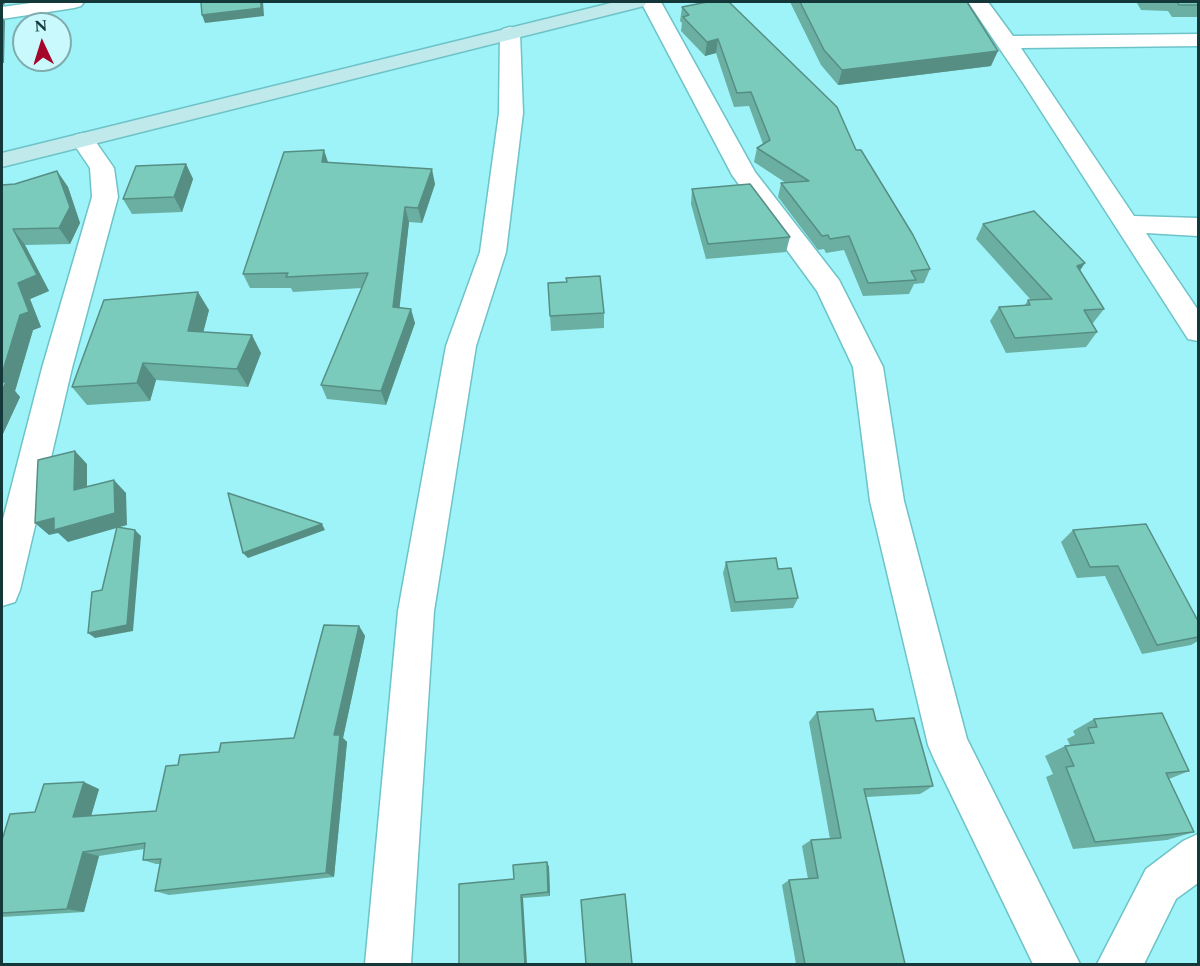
<!DOCTYPE html>
<html>
<head>
<meta charset="utf-8">
<style>
  body { margin:0 }
  #map { position:relative; width:1200px; height:966px; overflow:hidden; background:#9df3f8; font-family:Spectral,serif }
  canvas { display:block }
  .frame { position:absolute; inset:0; border:3px solid #14383a; pointer-events:none }
  .north { position:absolute; left:12px; top:12px; width:60px; height:60px; box-sizing:border-box; background:#c9f9fc; border:2px solid #81acae; border-radius:50%; rotate:356deg; font-size:16px; font-weight:700; line-height:24px; text-align:center; color:#14383a }
  .north::after { content:''; display:block; margin:auto; width:21px; height:27px; background:#a40729; clip-path:polygon(50% 0,100% 100%,50% 72%,0 100%) }
</style>
</head>
<body>
<div id="map">
<canvas width="1200" height="966"></canvas>
<div class="frame"></div>
<div class="north">N</div>
</div>
<script>
const context = document.querySelector('canvas').getContext('2d');
context.lineJoin = 'round';
function trace(path, color, width, dash) { context.strokeStyle = color; context.lineWidth = width; context.lineCap = dash ? 'butt' : 'round'; context.setLineDash(dash || []); context.stroke(path); }
function fill(path, color) { context.fillStyle = color; context.fill(path, 'evenodd'); }
const street = new Path2D(`
  M38,2H84L81,6L74,8L2,19V7Z
  M641,2H661L755,172L839,280L883,367L904,501L967,739L1080,964H1033L934,759L928,745L870,501L853,367L817,291L732,175Z
  M968,2H988L1013,36L1198,34V46L1021,48L1134,216L1198,218V236L1146,233L1198,310V341L1188,339L1023,83Z
  M510,27L517,29L520,33L523,113L506,252L476,346L434,611L411,964H365L398,611L446,346L480,252L499,113L500,33L503,29Z
  M83,133L91,135L114,168L118,197L72,368L20,590L15,602L2,606V523L42,368L92,197L90,168L71,140L75,135Z
  M1198,834V883L1176,899L1144,964H1097L1146,869L1183,841Z`);
const secondary = new Path2D(`
  M615,2H647L644,6L2,167V153Z`);
const wall = new Path2D(`
  M790,2H967L991,66L838,85L821,65Z
  M1086,2H1198V17H1172L1168,11L1141,10L1137,3Z
  M682,7L856,150L930,269L924,283L914,284L909,294L863,296L844,250L826,253L824,249L818,250L778,197L781,183H786L754,162L757,148L763,144L749,106L734,107L716,53L705,56L681,31L682,23L680,21Z
  M328,162L435,184L422,223L409,222L399,308L415,323L386,405L327,399L321,385L362,288L293,292L291,288H250L243,274Z
  M186,164L193,179L182,212L132,214L123,199Z
  M57,171L68,187L80,223L70,244L25,245L49,291L30,299L41,327L33,330L15,391L20,397L2,436V185L15,184Z
  M692,189L790,237L786,252L706,259L691,204Z
  M983,224L1080,271L1104,309L1093,323H1092L1097,332L1086,347L1006,353L990,321L999,307L1025,305L1028,300H1031L976,239Z
  M567,282L604,313V328L551,331L548,283Z
  M209,310L203,332L261,353L248,387L156,380L150,401L87,405L72,387Z
  M1073,530L1198,621V641L1191,645L1142,654L1105,576L1077,578L1061,542Z
  M726,562L798,598L793,608L731,612L723,573Z
  M359,626L365,636L343,738L347,742L334,877L169,895L155,891L160,864H156L143,860L144,849L99,856L84,912L2,917V840L35,812L99,789L91,816L156,811L178,765L219,752L294,738Z
  M817,712L876,721L933,786L920,794L866,797L905,964H796L782,885L789,880L808,879L802,846L811,840L830,839L809,722Z
  M1094,719L1189,771L1169,779L1194,832L1167,840L1073,849L1046,777L1053,774L1045,756L1065,746L1070,745L1067,739L1075,735L1073,731Z
  M547,862L549,867L550,896L523,898L459,884L514,879Z`);
const shadedWall = new Path2D(`
  M2,2H5V4L2,6Z
  M261,2H263L264,16L205,23L202,15Z
  M2,16L5,21L4,63H2Z
  M718,39L716,53L705,56L707,42Z
  M998,51L991,66L838,85L842,70Z
  M324,150L329,165L322,162Z
  M186,164L193,179L182,212L174,197Z
  M432,169L435,184L422,223L418,208Z
  M57,171L68,187L80,223L70,244L59,228Z
  M405,207L409,222L398,322L393,307Z
  M13,229L25,245L49,291L30,299L41,327L33,330L15,391L20,397L2,436V374L18,283Z
  M1085,263L1075,278L1077,266Z
  M198,292L209,310L199,349L188,331Z
  M411,309L415,323L386,405L381,391Z
  M252,335L261,353L248,387L237,369Z
  M143,363L156,380L150,401L137,383Z
  M75,451L87,464V502L74,490Z
  M114,480L126,493L127,525L68,542L58,533L49,535L35,523L54,518Z
  M322,524L325,530L248,558L243,553Z
  M135,530L141,536L133,631L95,638L88,633Z
  M359,626L365,636L343,738L347,742L334,877L326,873L334,735Z
  M84,782L99,789L89,823L73,817Z
  M83,852L99,856L84,912L67,909Z
  M547,862L549,867L550,896L548,892Z
  M521,895L523,898L527,964H525Z`);
const building = new Path2D(`
  M201,2H261V8L202,15Z
  M707,2H729L837,107L856,150H861L913,235L930,269L911,271L916,280L868,283L849,236L830,239L828,235L822,236L781,183L809,181L757,148L770,140L751,92L737,93L718,39L707,42L683,17L689,15L682,7Z
  M800,2H967L998,51L842,70L824,50Z
  M1177,2H1198V5H1179Z
  M324,150L322,162L432,169L418,208L405,207L393,307L411,309L381,391L321,385L368,273L286,277L288,273L243,274L284,152Z
  M186,164L174,197L123,199L136,166Z
  M57,171L70,207L59,228L13,229L37,275L18,283L29,312L20,315L2,374V185L15,184Z
  M750,184L790,237L708,244L692,189Z
  M1034,211L1085,263L1077,266L1104,309L1084,310L1097,332L1015,338L999,307L1030,305L1028,300L1052,299L983,224Z
  M600,276L604,313L550,316L548,283L567,282L566,278Z
  M198,292L188,331L252,335L237,369L143,363L137,383L72,387L104,300Z
  M2,382H6L2,391Z
  M75,451L74,490L114,480L115,513L54,530V518L35,523L38,460Z
  M228,493L322,524L243,553Z
  M1146,524L1198,621V637L1157,645L1118,566L1090,567L1073,530Z
  M117,527L135,530L127,625L88,633L92,592L102,590Z
  M776,558L778,569L791,568L798,598L735,602L726,562Z
  M324,625L359,626L334,735H340L326,873L155,891L161,859L143,860L145,843L83,852L67,909L2,913V840L10,814L35,812L44,784L84,782L73,817L156,811L166,766L178,765L180,755L219,752L221,743L294,738Z
  M873,709L876,721L914,718L933,786L864,789L905,964H805L789,880L818,878L811,840L841,838L817,712Z
  M1162,713L1189,771L1166,773L1194,832L1095,842L1066,767L1074,766L1065,746L1094,743L1088,728L1097,727L1094,719Z
  M547,862L548,892L521,895L525,964H459V884L514,879L513,865Z
  M625,894L632,964H586L581,900Z`);
trace(street, '#6dc3c7', 3);
trace(secondary, '#6dc3c7', 3);
fill(street, '#fff');
fill(secondary, '#c0e9eb');
fill(wall, '#6aafa2');
fill(shadedWall, '#568e84');
fill(building, '#7bcbbc');
trace(building, '#568e84', 1.5);
</script>
</body>
</html>
